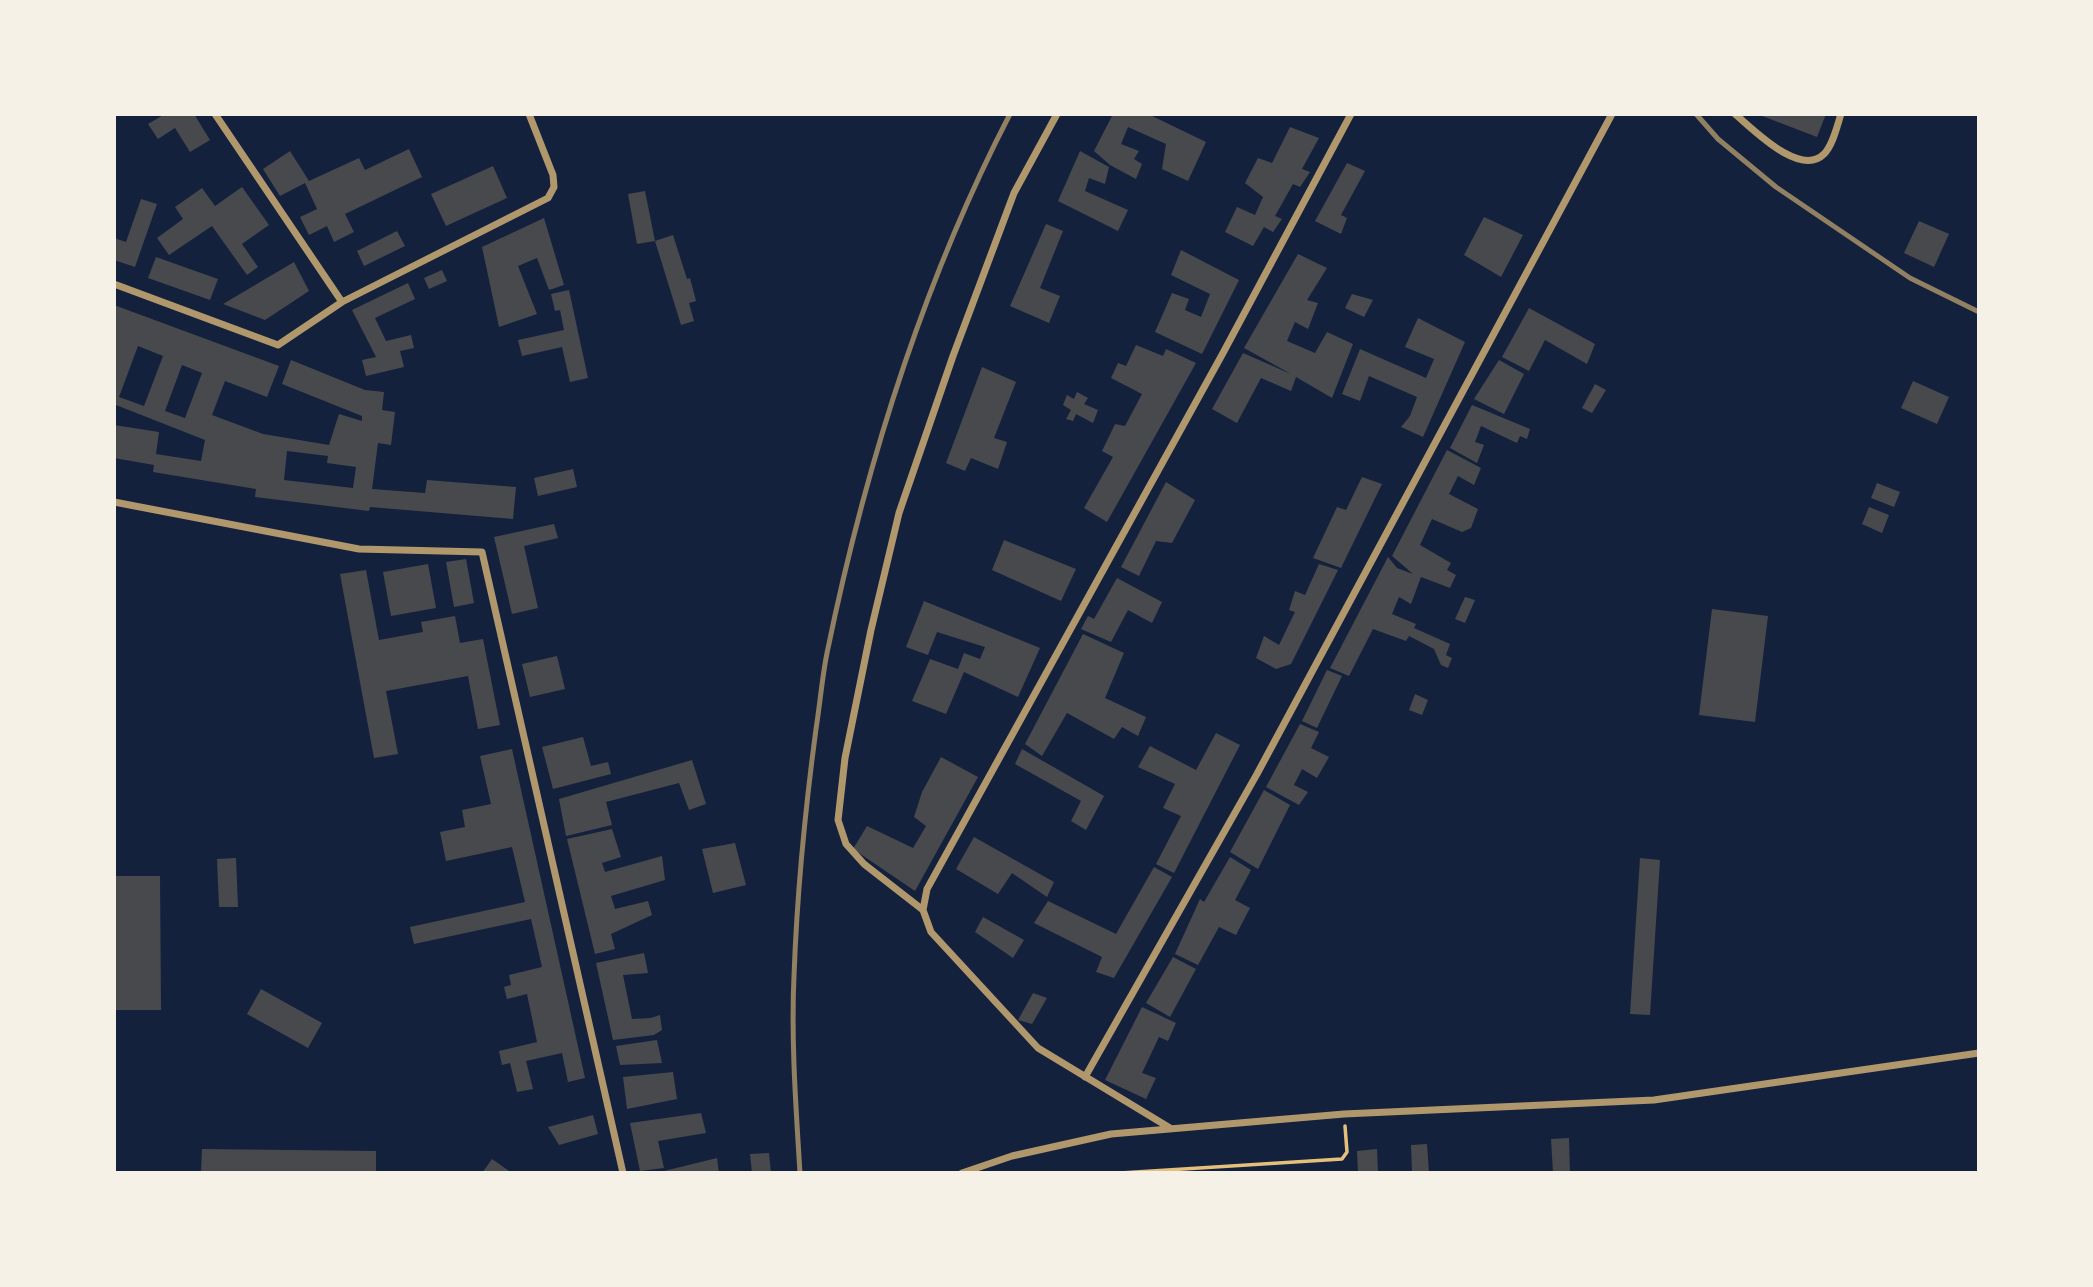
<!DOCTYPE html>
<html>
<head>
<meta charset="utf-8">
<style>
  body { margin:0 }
  #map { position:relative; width:2093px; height:1287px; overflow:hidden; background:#14213d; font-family:"DM Sans",sans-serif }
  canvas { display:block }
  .frame { position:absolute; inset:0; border:116px solid #f6f1e7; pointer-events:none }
</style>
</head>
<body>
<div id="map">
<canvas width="2093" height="1287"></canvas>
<div class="frame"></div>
</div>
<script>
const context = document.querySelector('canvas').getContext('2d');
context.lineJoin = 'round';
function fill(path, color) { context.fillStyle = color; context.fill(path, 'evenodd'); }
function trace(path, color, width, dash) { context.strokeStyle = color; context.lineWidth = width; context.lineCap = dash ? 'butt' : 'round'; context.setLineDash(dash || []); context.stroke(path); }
const building = new Path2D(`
  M165,114H194L210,140L190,152L175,128L158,139L148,124Z
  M1113,114H1148L1206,142L1188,181L1162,169L1166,144L1128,127L1121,144L1139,151L1134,159L1142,164L1136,179L1110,165L1094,151Z
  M1757,114H1826L1817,137Z
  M1290,127L1319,138L1302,169L1310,172L1300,187L1293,184L1275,216L1282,219L1273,232L1264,227L1253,246L1225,232L1237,207L1255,215L1263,197L1245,183L1258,158L1272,163Z
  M409,149L422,177L345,214L354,232L334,242L327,226L309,235L300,217L317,209L305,183L280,196L263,169L290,151L309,181L359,158L365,170Z
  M1080,151L1109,167L1105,184L1089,178L1085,191L1128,210L1118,231L1058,201Z
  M1347,163L1365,171L1341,215L1347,218L1341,234L1315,221Z
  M493,166L507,198L446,226L431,194Z
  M242,187L269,225L242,244L258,267L247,275L212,226L169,255L157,238L183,219L175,207L202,188L215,206Z
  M645,191L655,241L637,244L628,194Z
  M141,199L157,204L135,267L114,260V238L126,242Z
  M1484,217L1523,235L1501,277L1464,255Z
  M544,218L564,285L549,290L537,258L518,266L537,314L499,327L482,247Z
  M1919,221L1949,234L1934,267L1904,253Z
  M1046,224L1063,231L1040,288L1060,296L1049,323L1010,306Z
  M397,231L405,246L364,266L357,251Z
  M673,235L687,279L690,278L696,301L689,303L694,321L681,325L655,241Z
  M1181,250L1239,280L1202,354L1155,332L1172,293L1189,299L1185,310L1201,317L1210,294L1171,275Z
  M1298,254L1327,268L1307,300L1318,303L1308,329L1295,322L1287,341L1315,353L1327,332L1353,344L1332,398L1296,377L1291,391L1261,378L1237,423L1212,409L1243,353L1291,374L1244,348Z
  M156,257L218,279L210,300L148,278Z
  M294,262L309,291L265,320L223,304Z
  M442,270L447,281L429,289L424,278Z
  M408,283L415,299L375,318L386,341L411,335L414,348L400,351L404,367L366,376L362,360L376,357L352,310Z
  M569,290L588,378L570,382L562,347L522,356L518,340L564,330L560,310L555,311L551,294Z
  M1352,294L1373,300L1364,317L1345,308Z
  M114,305L279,366L267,397L225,381L212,415L263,434L329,445L339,414L362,421V416L282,384L291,360L365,390L384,392L382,410L395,412L391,445L378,443L372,489L425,493L427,480L516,487L513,519L370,507L369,511L255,497L256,489L153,472L154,465L114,458V425L159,432L156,454L201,461L205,440L116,405L114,410ZM138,346L163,356L144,406L119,397ZM182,365L202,373L185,418L165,411ZM287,451L328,456L327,463L356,467L353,488L284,480Z
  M1529,308L1595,344L1587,364L1545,340L1529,371L1502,357Z
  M1418,318L1465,342L1423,437L1401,427L1410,416L1417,397L1369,376L1360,401L1342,394L1360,349L1426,378L1434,359L1405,347Z
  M1136,345L1163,356L1166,349L1196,363L1107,522L1084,508L1113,457L1102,451L1115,424L1125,426L1142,394L1111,378L1118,363L1126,366Z
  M1499,360L1524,374L1504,414L1474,399Z
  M982,367L1016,382L994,438L1007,442L998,469L971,458L965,471L946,463Z
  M1913,381L1949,397L1937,424L1901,408Z
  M1595,384L1606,390L1592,413L1582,408Z
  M1077,392L1088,398L1084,404L1098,410L1093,423L1076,414L1073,421L1066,419L1071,410L1063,405L1067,395L1074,399Z
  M1472,405L1530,429L1527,439L1520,436L1517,443L1481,426L1475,442L1484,445L1477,463L1450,448Z
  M1447,450L1481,468L1474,485L1458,476L1449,494L1478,509L1471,528L1462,532L1432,519L1420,545L1451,563L1447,570L1456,575L1450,588L1421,577L1411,604L1399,597L1392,614L1416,624L1414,628L1450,644L1446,655L1452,658L1448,668L1441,665L1434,649L1409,636L1406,641L1373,629L1349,676L1330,668L1388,557L1397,568L1413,574L1392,556Z
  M573,469L577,487L538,496L534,478Z
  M1362,477L1382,484L1341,568L1313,558L1337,507L1346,510Z
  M1166,482L1195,500L1172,543L1156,541L1139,576L1121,567Z
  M1877,483L1900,492L1894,507L1871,498Z
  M1869,507L1889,515L1882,533L1862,524Z
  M554,524L558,538L524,546L538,608L512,614L494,537Z
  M1004,540L1076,569L1061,601L992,570Z
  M466,559L474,603L454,607L446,562Z
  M428,564L436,608L391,616L383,572Z
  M1319,564L1338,570L1291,664L1276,669L1256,658L1264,636L1279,645L1295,612L1289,610L1295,591L1305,595Z
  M366,570L379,640L423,632L421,622L455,616L460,643L483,639L500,725L478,729L468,676L386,691L398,754L374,758L340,574Z
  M1117,578L1162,602L1152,623L1128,610L1111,642L1081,629L1088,616L1094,619Z
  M1465,597L1475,600L1465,623L1455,619Z
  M924,601L1040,648L1018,697L964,672L946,714L912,701L930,659L958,669L964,653L980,659L985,647L937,632L928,655L906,647Z
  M1712,609L1768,616L1755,722L1699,715Z
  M1083,634L1124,653L1105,698L1146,717L1138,736L1122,727L1114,739L1067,713L1042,756L1025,744Z
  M557,656L565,689L530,697L522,664Z
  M1327,670L1342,676L1317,728L1302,721Z
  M1415,694L1428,700L1422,715L1409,710Z
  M1300,724L1319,732L1311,748L1329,757L1317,778L1302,769L1294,785L1308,792L1299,805L1266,787Z
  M1216,733L1240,745L1174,873L1156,864L1181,816L1163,808L1175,784L1138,767L1150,746L1196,770Z
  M583,737L591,766L608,762L611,774L553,789L542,747Z
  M512,749L585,1078L568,1082L562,1053L526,1061L533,1089L517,1092L510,1063L502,1065L499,1051L537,1042L527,994L507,999L504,987L511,985L509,975L542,967L531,919L414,944L410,927L525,902L512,847L446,861L440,832L465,827L462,810L491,804L480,756Z
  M1022,749L1104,796L1086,830L1071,821L1081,801L1015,764Z
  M941,757L978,777L915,891L853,849L867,826L913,848L926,826L914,817L922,792Z
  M692,760L706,804L689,810L679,783L606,802L612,825L566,836L559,799Z
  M1264,790L1290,805L1258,869L1230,852Z
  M612,829L621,857L602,863L605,872L662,856L665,880L611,896L615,909L648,901L652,915L611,934L615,949L595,954L567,839Z
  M974,837L1054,882L1047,897L1012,873L998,894L956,869Z
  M735,843L746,885L713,893L702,849Z
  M1230,857L1251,870L1235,900L1250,908L1236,935L1219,927L1198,965L1175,954L1200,899L1204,902Z
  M236,858L238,907H219L217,859Z
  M1640,858L1660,860L1650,1015L1630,1014Z
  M1154,867L1172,877L1114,978L1096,972L1102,957L1034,923L1048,901L1116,934Z
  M114,876H160L161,1010H114Z
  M983,917L1024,940L1013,958L975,932Z
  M644,953L648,973L623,975L632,1019L651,1018L660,1015L662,1030L654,1035L613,1040L596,963Z
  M1173,957L1196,969L1170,1017L1146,1003Z
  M261,989L322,1023L308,1048L247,1014Z
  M1033,993L1047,998L1032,1024L1018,1020Z
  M1142,1007L1176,1023L1168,1041L1159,1037L1142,1073L1156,1078L1146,1099L1105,1080Z
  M657,1040L662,1063L620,1065L616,1046Z
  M673,1072L677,1099L627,1109L623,1077Z
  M701,1113L706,1133L658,1141L664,1168L640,1171L630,1123Z
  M593,1115L598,1134L559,1145L548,1127Z
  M1569,1138L1570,1173H1553L1551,1139Z
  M1427,1144L1429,1173H1412L1411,1145Z
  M202,1149L376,1151V1173H201Z
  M1377,1149L1378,1173H1358L1357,1151Z
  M769,1153L771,1173H752L750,1154Z
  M717,1158L719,1173H660V1172Z
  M492,1159L512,1173H482Z`);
const path = new Path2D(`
  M1120,1173L1342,1159L1347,1152L1345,1126`);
const minor = new Path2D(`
  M215,114L342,302
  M1735,114C1752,128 1800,178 1824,154C1833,145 1837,126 1841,114
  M114,284L278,345L342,302L548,198L554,187L553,175L529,114
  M114,502L359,549L482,552L623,1173
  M923,910L864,864L846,844L838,820L845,758L871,630L899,513L953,356L1014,193L1057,114
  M1085,1077L1257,774L1612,114
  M1170,1128L1038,1048L931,932L923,910L927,889L1223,353L1351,114
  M962,1173L1012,1156L1111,1134L1344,1114L1654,1100L1979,1053`);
const rail = new Path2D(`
  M1696,114L1718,139L1776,187L1910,278L1979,312
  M800,1173C796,1108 791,1041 794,976C797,893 805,811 816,729C820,704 822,678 827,653C865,468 923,282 1010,114`);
fill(building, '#48494c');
trace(path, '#e5c07b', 3.5);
trace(minor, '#b1986c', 7);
trace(rail, '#918062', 5);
</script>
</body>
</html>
